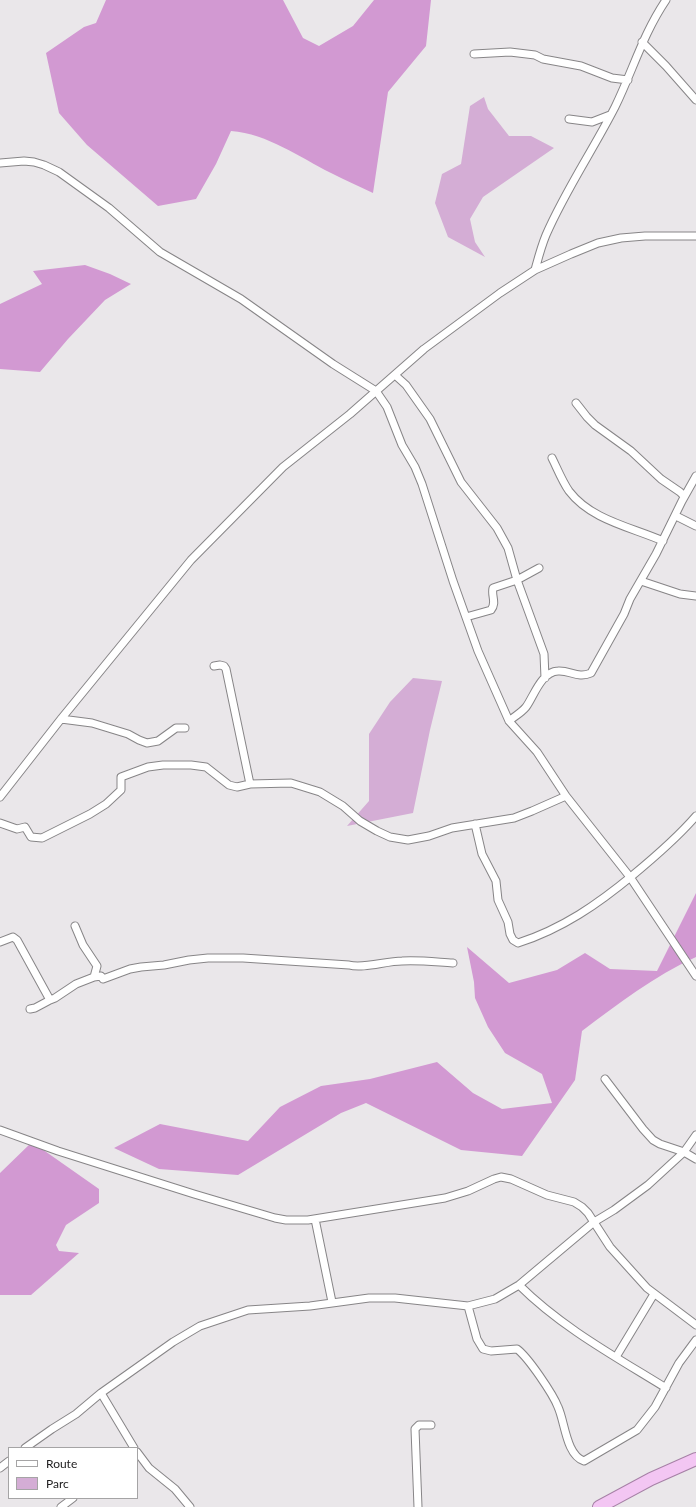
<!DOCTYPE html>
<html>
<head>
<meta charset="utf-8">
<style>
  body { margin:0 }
  #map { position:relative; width:696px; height:1507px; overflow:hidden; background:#eae7ea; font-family:Lato,sans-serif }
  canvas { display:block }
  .legend { position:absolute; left:8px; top:1447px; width:130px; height:52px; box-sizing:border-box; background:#fff; border:1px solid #a5a4a5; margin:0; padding:5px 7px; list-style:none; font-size:12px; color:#1d1c1d }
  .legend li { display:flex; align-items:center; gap:8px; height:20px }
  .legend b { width:20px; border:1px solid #a5a4a5 }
</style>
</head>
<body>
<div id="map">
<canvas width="696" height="1507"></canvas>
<ul class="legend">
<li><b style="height:5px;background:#fff"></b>Route</li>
<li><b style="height:11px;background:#d4add5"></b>Parc</li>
</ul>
</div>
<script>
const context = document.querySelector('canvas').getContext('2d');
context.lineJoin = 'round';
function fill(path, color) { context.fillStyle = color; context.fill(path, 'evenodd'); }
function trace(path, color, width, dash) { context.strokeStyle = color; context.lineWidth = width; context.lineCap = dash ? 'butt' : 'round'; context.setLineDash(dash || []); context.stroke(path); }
const green = new Path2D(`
  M484,97L488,109L509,136H531L554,148L483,197L470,219L475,242L485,257L448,237L435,203L442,174L461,164L470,106Z
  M413,678L442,681L430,730L413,813L347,826L369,801V734L390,702Z`);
const forest = new Path2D(`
  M106,0H283L303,38L319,46L353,26L374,0H431L426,46L388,92L373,193C359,186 344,180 331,173C299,157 268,134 231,131L216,164L196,199L158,206L87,145L59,113L46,53L84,27L96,23Z
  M85,265L110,274L131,284L105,300L68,339L40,372L0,369V304L42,284L33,271Z
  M696,893V957C654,976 618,1004 582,1031L575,1080L522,1156L461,1150L366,1103L341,1113L238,1175L159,1169L114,1148L160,1124L248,1141L280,1107L321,1086L370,1079L437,1062L473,1093L502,1109L552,1103L542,1074L505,1053L488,1027L475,998L474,982L467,947L509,983L557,970L585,953L610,969L657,971Z
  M32,1142L99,1189V1203L66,1225L56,1245L59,1251L79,1253L31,1295H0V1173Z`);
const minor = new Path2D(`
  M642,42L666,66L696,100
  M474,54L510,52L535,55L543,59L581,66L612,78L628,80
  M569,119L592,122L610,115
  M0,163L24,161L34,162L44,165L59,172L109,208L160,252L241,299L333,364L376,391L387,407L402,445L415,467L422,484L453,581L478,651L509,721L537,752L566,796L630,877L696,976
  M535,270C538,259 541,247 546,235C565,191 593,150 615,107C633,70 643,34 666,0
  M395,375L406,385L430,419L461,482L497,528L508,548L517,580L544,654L545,678
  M576,403L587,417L595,425L631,451L661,479L680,492L684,496
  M552,458C557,468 562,481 569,491C591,520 631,527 663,541
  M676,516L696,526
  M641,581L680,594L696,596
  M466,617L491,610C497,603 491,596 493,588L517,580L539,568
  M214,666L220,665L224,666L226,669L250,784
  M61,719L92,723L128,734L139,740L147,743L158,741L176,728H185
  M509,721C515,716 521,713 526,707C534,696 541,672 558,671C570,670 578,679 591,673L624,614L630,599L656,554L682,501L696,476
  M0,797L61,719L191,560L283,467L350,414L424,349L500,293L535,270L571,254L598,243L621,238L645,236H696
  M0,823L17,829L25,827L31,837L42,838L90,814L106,804L121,790V777L148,767L163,765H191L206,767L229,785L237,787L250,784L291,783L320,792L343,806L360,821L377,831L390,837L408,840L429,836L452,828L514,818L532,811L566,796
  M475,824L482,854L496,881L498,900L508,922L510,934L513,940L518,943C562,929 598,904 633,875C656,856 677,838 696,816
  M75,926L83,945L97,966L94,977L101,976L103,979L130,969L141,967L164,965L189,960L208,958H243L349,965C363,969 386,961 402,961C419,960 436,962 453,963
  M0,942L13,937L17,940L50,1000L55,998L76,984L94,977
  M30,1009L35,1008L50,1000
  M605,1079L643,1129L653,1140L660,1144L684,1152L696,1159
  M0,1130L58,1151L194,1194L275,1218L286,1220H308L445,1198L468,1191L494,1179L501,1177L511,1179L547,1195L574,1202L582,1207L588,1213L610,1247L647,1288L696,1325
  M315,1219L332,1302
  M519,1285C561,1327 616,1357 666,1388
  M468,1306L477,1339L483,1349L491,1351L517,1349C528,1357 553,1394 558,1407C565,1422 566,1455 584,1461L637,1430L655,1407L679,1363L696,1340
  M616,1357L654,1294
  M101,1393L134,1448
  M25,1448L52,1429L76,1414L101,1393L173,1342L200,1326L248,1310L310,1306L369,1298H395L468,1306L495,1299L519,1285L594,1222L614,1210L648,1185L684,1152L696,1135
  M137,1452L149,1468L175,1489L190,1507
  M0,1468L9,1461
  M61,1507L73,1498
  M418,1507L415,1429L419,1425H431`);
const trunk = new Path2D(`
  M599,1507L651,1479L696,1459`);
fill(green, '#d4add5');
fill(forest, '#d299d2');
trace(minor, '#878587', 9);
trace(trunk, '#a681a6', 14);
trace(minor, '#fff', 7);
trace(trunk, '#f3c6f3', 12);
</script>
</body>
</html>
